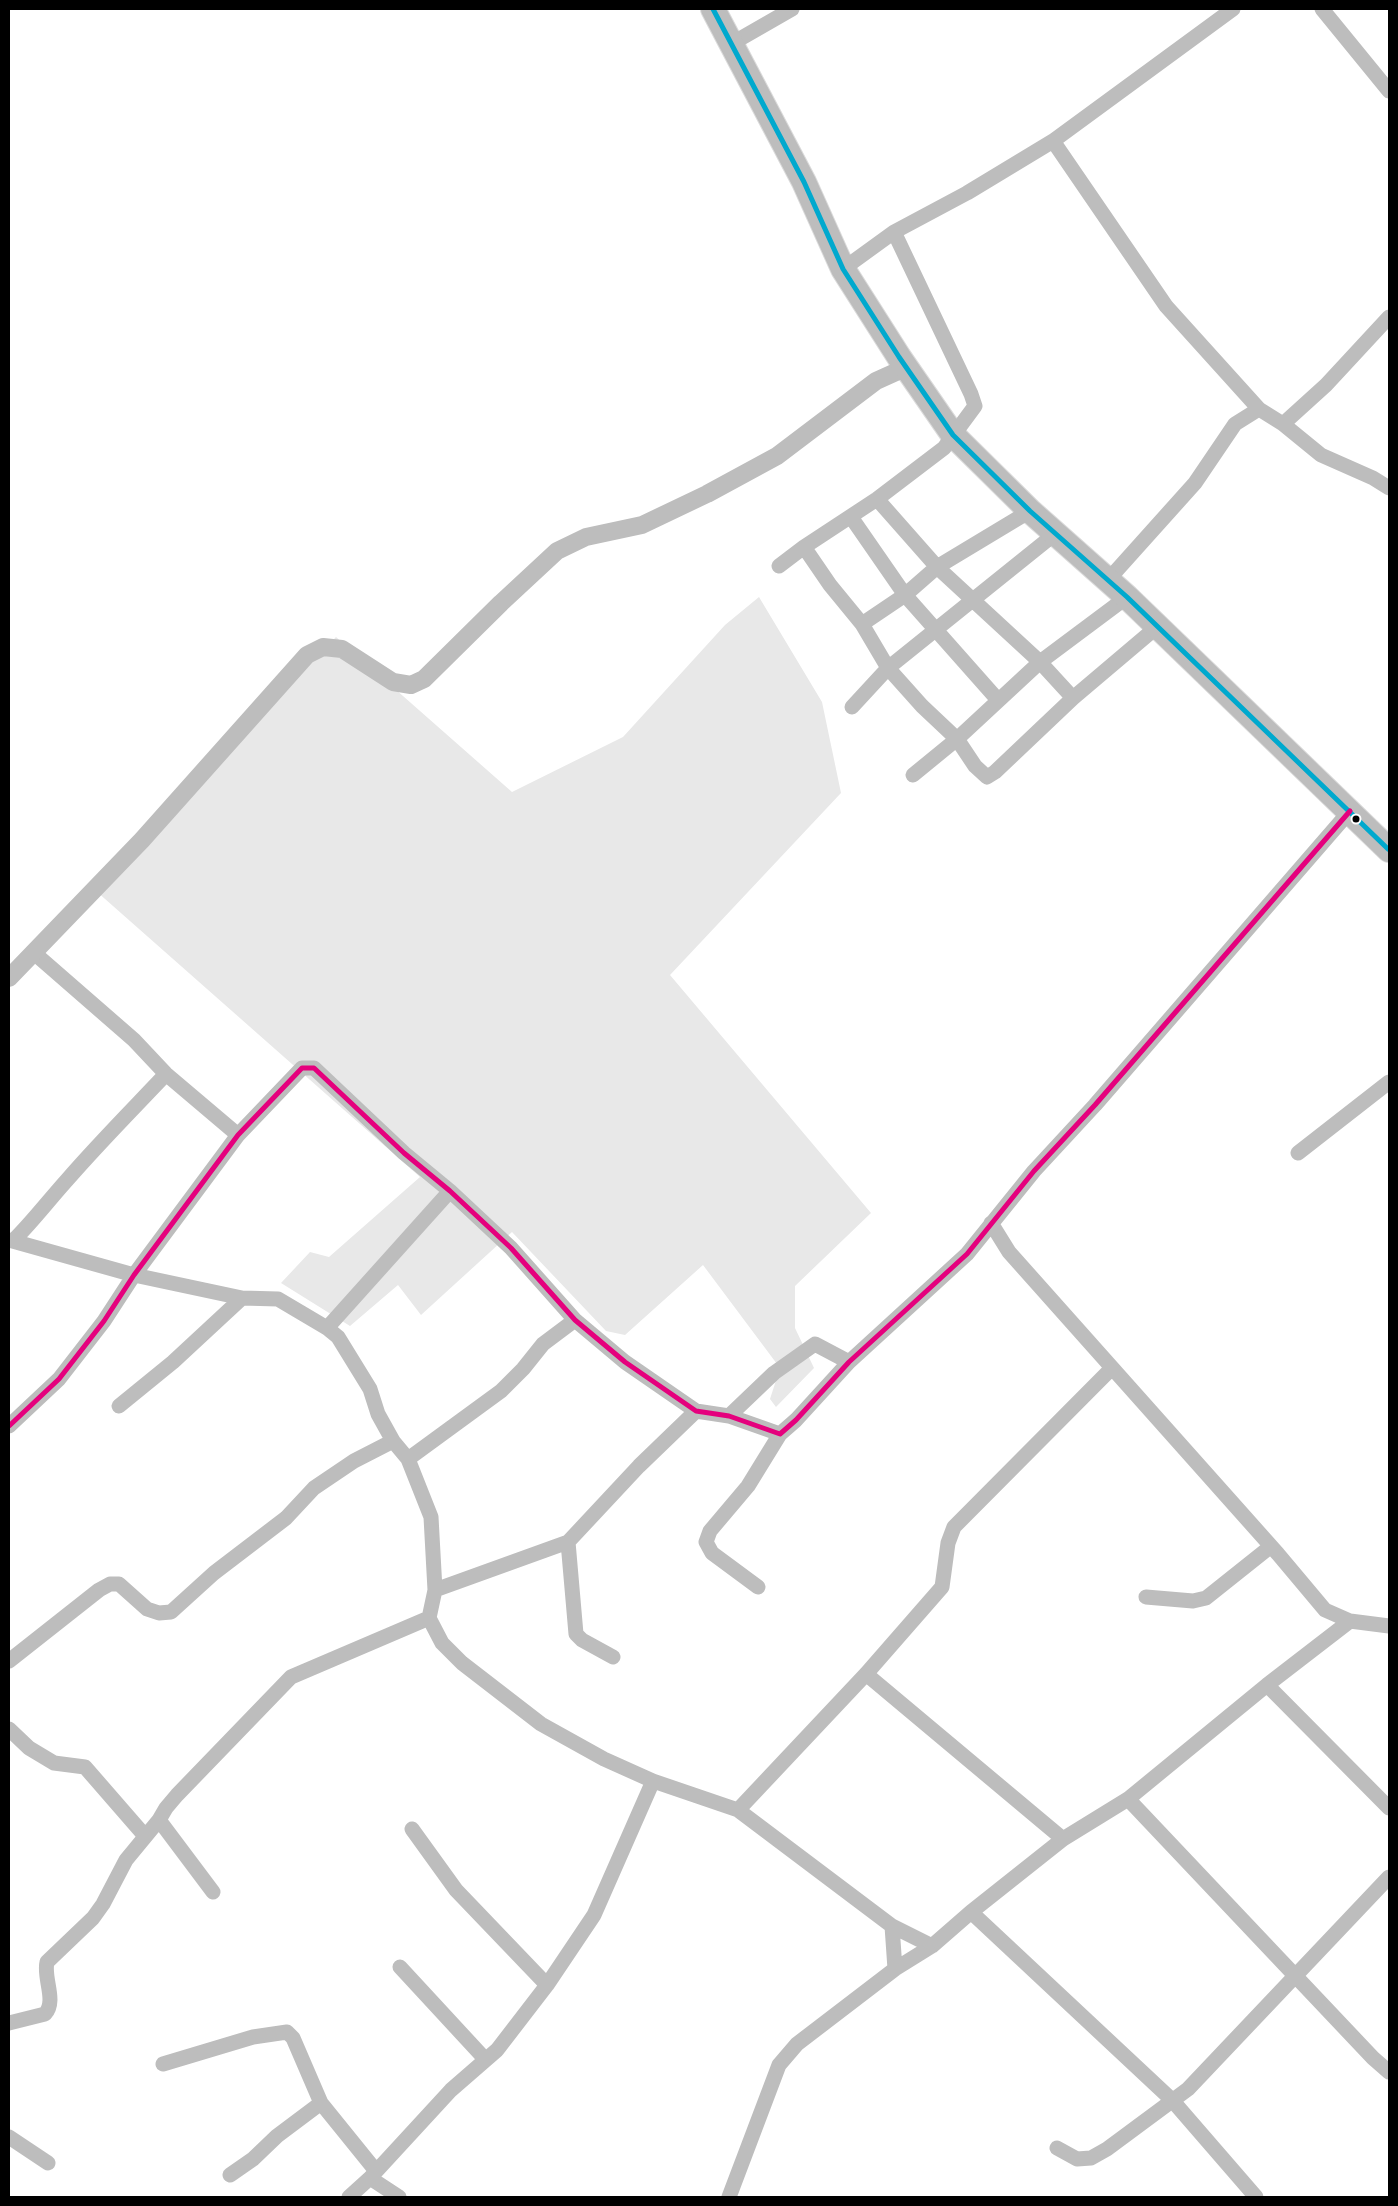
<!DOCTYPE html>
<html>
<head>
<meta charset="utf-8">
<style>
  body { margin:0 }
  #map { position:relative; width:1398px; height:2206px; overflow:hidden; background:#fff; font-family:"Space Grotesk",sans-serif }
  canvas { display:block }
  .frame { position:absolute; inset:0; border:10px solid #000; pointer-events:none }
</style>
</head>
<body>
<div id="map">
<canvas width="1398" height="2206"></canvas>
<div class="frame"></div>
</div>
<script>
const context = document.querySelector('canvas').getContext('2d');
context.lineJoin = 'round';
function fill(path, color) { context.fillStyle = color; context.fill(path, 'evenodd'); }
function trace(path, color, width, dash) { context.strokeStyle = color; context.lineWidth = width; context.lineCap = dash ? 'butt' : 'round'; context.setLineDash(dash || []); context.stroke(path); }
const green = new Path2D(`
  M759,597L822,702L841,793L670,975L871,1213L795,1286V1328L814,1368L776,1407L770,1399L780,1368L703,1265L625,1335L606,1331L512,1232L421,1315L398,1285L350,1326L281,1283L310,1252L329,1257L420,1177L96,891L336,637L512,792L623,737L725,625Z`);
const minor = new Path2D(`
  M1322,9L1389,91
  M731,44L792,9
  M1053,141L1166,306L1259,409
  M843,269L894,232L967,193L1053,141L1233,9
  M1283,424L1321,455L1373,478L1389,488
  M877,499L937,567L1040,662L1073,698
  M851,517L905,595L998,700
  M804,547L830,585L862,624L888,668L922,706L957,739L975,766L987,777L995,772L1073,698L1158,626
  M779,566L804,547L877,499L944,448L975,406L971,394L894,232
  M1108,580L1195,483L1235,424L1259,409L1283,424L1326,385L1389,317
  M862,624L905,595L937,567L1030,511
  M852,707L888,668L1056,533
  M913,775L957,739L1040,662L1127,597
  M33,952L134,1040L166,1074L238,1135
  M1298,1153L1389,1082
  M991,1223L1009,1252L1278,1554L1325,1610L1350,1621L1389,1626
  M9,1240L134,1275L242,1298L278,1299L327,1328L338,1337L370,1389L378,1414L393,1441L408,1459L431,1517L435,1590L429,1618L442,1643L462,1663L541,1724L604,1759L653,1781L738,1810L892,1926L932,1946
  M14,1240C33,1221 49,1200 67,1180C99,1143 133,1109 166,1074
  M327,1328L450,1191
  M119,1406L173,1362L242,1298
  M729,1416L774,1373L815,1344L849,1362
  M9,1426L59,1379L104,1321L134,1275L238,1135L302,1068H314L404,1153L450,1191L511,1248L575,1320L625,1362L696,1411L729,1416L780,1434L796,1420L849,1362L967,1254L1034,1171L1095,1105L1350,811
  M408,1459L501,1391L523,1369L543,1344L575,1320
  M568,1542L576,1634L582,1640L613,1657
  M758,1587L712,1553L706,1542L710,1531L748,1486L780,1434
  M435,1590L568,1542L639,1466L696,1411
  M1146,1597L1193,1601L1206,1598L1270,1547
  M9,1661L99,1590L110,1584H119L147,1609L159,1613L171,1612L214,1573L286,1518L314,1488L354,1461L393,1441
  M866,1674L1063,1839
  M1267,1685L1389,1808
  M9,1729L29,1748L54,1763L85,1767L145,1836
  M1128,1799L1373,2058L1389,2072
  M738,1810L866,1674L942,1587L948,1543L954,1527L1112,1368
  M159,1820L213,1892
  M412,1829L456,1890L547,1985
  M971,1912L1172,2100L1256,2197
  M892,1926L895,1969
  M400,1967L485,2059
  M9,2023L45,2014C57,2001 43,1978 47,1962L93,1918L103,1904L126,1860L159,1820L166,1808L177,1795L291,1677L429,1618
  M163,2064L253,2037L287,2032L293,2038L321,2103L376,2171
  M9,2137L48,2163
  M1057,2148L1077,2159L1091,2158L1107,2149L1188,2089L1389,1877
  M230,2175L253,2159L277,2136L321,2103
  M370,2178L399,2197
  M349,2197L370,2178L451,2090L497,2050L547,1985L594,1915L653,1781
  M729,2197L779,2065L797,2044L895,1969L932,1946L971,1912L1063,1839L1128,1799L1267,1685L1350,1621`);
const tertiary = new Path2D(`
  M9,978L142,840L307,655L323,647L342,649L393,682L411,685L424,679L501,603L557,551L586,537L642,525L707,494L777,456L876,381L907,367`);
const trunk = new Path2D(`
  M713,9L804,182L843,269L899,357L953,435L1030,511L1127,597L1389,850`);
const bus1 = new Path2D(`
  M713,9L804,182L843,269L899,357L953,435L1030,511L1127,597L1388,849`);
const bus2 = new Path2D(`
  M9,1426L59,1379L104,1321L134,1275L238,1135L302,1068H314L404,1153L450,1191L511,1248L575,1320L625,1362L696,1411L729,1416L780,1434L796,1420L849,1362L967,1254L1034,1171L1095,1105L1350,811`);
const markers = [
  [1356,819,4.5,"#000"]
];
fill(green, '#e8e8e8');
trace(trunk, '#dbdbdb', 26);
trace(minor, '#bdbdbd', 15);
trace(tertiary, '#bdbdbd', 18);
trace(trunk, '#bdbdbd', 24);
trace(bus1, '#00a9ce', 5);
trace(bus2, '#e5007d', 5);
for (const [x, y, r, color] of markers) { const dot = new Path2D(); dot.arc(x, y, r, 0, 2 * Math.PI); context.fillStyle = color; context.fill(dot); trace(dot, '#fff', 2); }
</script>
</body>
</html>
